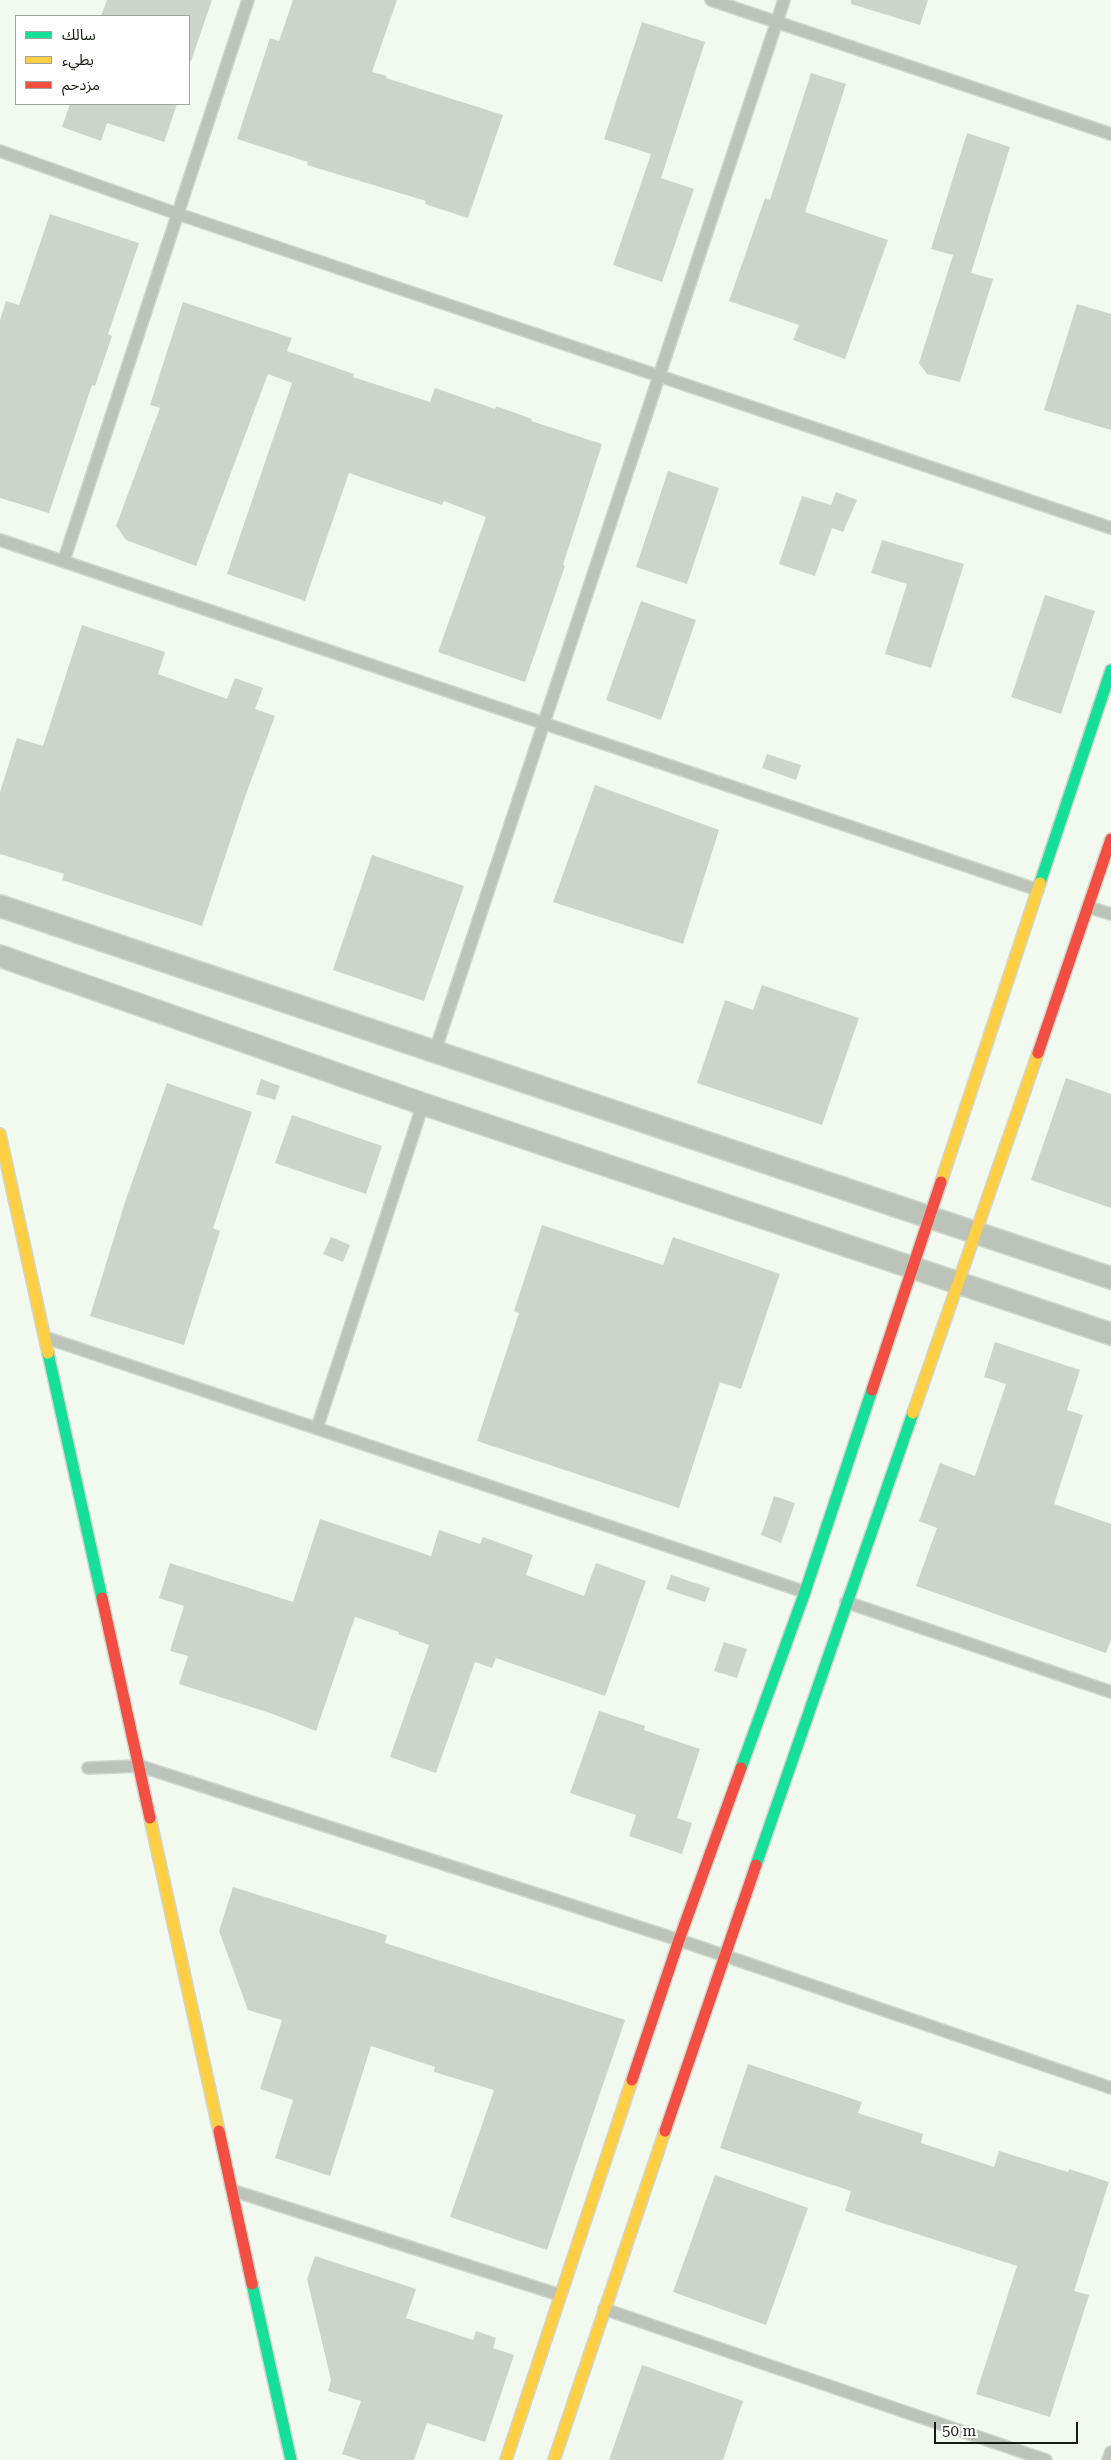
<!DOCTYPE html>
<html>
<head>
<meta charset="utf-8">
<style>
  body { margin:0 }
  #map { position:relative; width:1111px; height:2460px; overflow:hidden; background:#f2faf0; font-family:"Roboto Serif","Noto Sans Arabic",serif }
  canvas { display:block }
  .legend { position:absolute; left:15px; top:15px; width:175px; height:90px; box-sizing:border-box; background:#fff; border:1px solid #a1a4a0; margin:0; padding:6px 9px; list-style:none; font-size:15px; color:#141c12 }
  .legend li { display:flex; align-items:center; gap:10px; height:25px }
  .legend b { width:25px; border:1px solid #a1a4a0 }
  .scale { position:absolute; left:934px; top:2422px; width:144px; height:22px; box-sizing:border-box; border:2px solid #141c12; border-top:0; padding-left:6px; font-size:15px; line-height:18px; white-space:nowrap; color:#141c12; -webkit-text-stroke:4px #fff; paint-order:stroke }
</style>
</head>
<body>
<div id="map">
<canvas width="1111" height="2460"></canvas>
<ul class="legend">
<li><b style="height:6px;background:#16e098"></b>سالك</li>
<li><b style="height:6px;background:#ffcf43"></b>بطيء</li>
<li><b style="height:6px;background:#f24e42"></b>مزدحم</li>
</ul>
<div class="scale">50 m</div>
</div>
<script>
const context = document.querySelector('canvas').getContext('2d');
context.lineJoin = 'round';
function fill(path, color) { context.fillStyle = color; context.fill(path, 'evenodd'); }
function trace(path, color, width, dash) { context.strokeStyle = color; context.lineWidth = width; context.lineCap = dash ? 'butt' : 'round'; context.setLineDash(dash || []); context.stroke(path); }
const building = new Path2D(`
  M107,0H212L191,61H189V16H101Z
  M293,0H397L372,72L387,76L386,78L503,115L468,218L425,204L426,201L307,165L308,162L237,139L270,38L279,41Z
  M851,0H928L920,25L851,4Z
  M642,22L705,42L661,178L694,189L662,282L613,265L651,154L604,139Z
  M811,73L846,84L805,212L888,240L845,359L793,340L799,325L729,301L765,198L770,200Z
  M70,104H177L164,142L107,123L101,141L62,127Z
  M967,133L1010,147L971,273L993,279L960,382L927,374L919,363L953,255L931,249Z
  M50,214L139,243L108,334L112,336L95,386L92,385L49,513L0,498V320L6,301L19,305Z
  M183,302L292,338L287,351L354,374L353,377L430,402L435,388L495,409L496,406L532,419L531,421L602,444L563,565L565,566L525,682L438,652L486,517L444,501L442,505L349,473L305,601L227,574L292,383L268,374L196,566L126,540L116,526L160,408L150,405Z
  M1077,304L1111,314V430L1044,410Z
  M668,471L719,488L687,584L636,567Z
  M836,492L857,500L843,532L832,528L815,576L779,564L802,496L831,505Z
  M882,540L964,564L931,668L885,654L907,584L871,573Z
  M1045,595L1095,611L1061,714L1011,697Z
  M641,601L696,620L661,720L606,700Z
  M82,625L165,652L158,674L227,699L235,678L263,688L255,709L275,716L245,797L202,926L62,880L64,874L0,854V792L17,738L43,746Z
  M767,754L801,765L796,780L762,768Z
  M595,785L719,830L683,944L553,902Z
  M372,855L464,886L424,1001L333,970Z
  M762,985L859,1018L822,1125L697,1083L725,1000L753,1010Z
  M1066,1078L1111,1094V1208L1031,1180Z
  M261,1079L280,1086L275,1100L256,1094Z
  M167,1083L252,1112L213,1228L220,1231L184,1345L90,1316L125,1202Z
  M292,1115L382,1146L366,1194L275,1163Z
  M542,1225L663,1265L673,1237L780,1274L741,1389L720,1382L679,1508L477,1441L519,1313L514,1311Z
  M331,1237L350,1245L343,1262L323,1254Z
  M995,1342L1080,1370L1067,1410L1083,1415L1054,1504L1111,1524V1640L1106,1653L916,1586L937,1528L919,1521L940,1463L975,1476L1006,1384L984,1377Z
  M774,1496L795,1503L781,1543L761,1535Z
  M320,1519L431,1556L439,1530L480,1544L483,1537L533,1555L526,1575L584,1596L596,1563L646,1581L605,1696L496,1658L492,1668L475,1662L436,1773L390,1757L429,1645L398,1634L399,1632L355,1617L316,1731L270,1713L179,1684L188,1656L170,1651L184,1606L159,1598L170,1563L293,1602Z
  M671,1575L710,1588L705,1602L666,1589Z
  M724,1642L747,1649L737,1678L714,1671Z
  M599,1711L645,1726L644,1730L700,1749L677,1818L692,1823L682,1854L629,1836L636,1815L570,1793Z
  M233,1887L387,1935L385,1943L625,2020L547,2250L450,2217L494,2090L434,2072L435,2067L371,2046L330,2176L275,2158L293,2100L260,2089L282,2020L248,2010L219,1931Z
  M748,2064L862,2102L858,2113L923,2134L921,2143L994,2167L999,2151L1068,2172L1069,2169L1109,2182L1074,2291L1089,2295L1050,2417L976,2394L1017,2266L845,2211L851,2191L720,2148Z
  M715,2175L808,2208L766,2325L673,2292Z
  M315,2256L416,2289L406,2318L473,2340L476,2331L496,2338L493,2348L514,2355L485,2442L427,2423L414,2460H360L342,2454L361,2401L328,2391L331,2380L307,2279Z
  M642,2365L743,2401L723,2460H609Z`);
const lane = new Path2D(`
  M711,0L1111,134
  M0,151L178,214L1111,528
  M0,540L1038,890
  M64,560L248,0
  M1088,907L1111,914
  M435,1051L784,0
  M47,1338L805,1592
  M317,1428L423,1104
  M846,1602L1111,1692
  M88,1768L140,1766L679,1940L1111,2088
  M234,2191L560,2295
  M604,2309L1046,2460
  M1108,2460L1111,2452`);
const street = new Path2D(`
  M0,906L1111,1278
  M0,956L423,1104L1111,1334`);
const fast = new Path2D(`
  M1040,883L1111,670
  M48,1353L102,1598
  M741,1768L805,1592L872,1390
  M756,1865L913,1413
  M252,2284L291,2460`);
const slow = new Path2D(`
  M0,1134L48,1353
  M941,1182L1040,883
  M913,1413L1038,1053
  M150,1818L219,2131
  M506,2460L632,2080
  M554,2460L665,2131`);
const jam = new Path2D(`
  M1038,1053L1111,839
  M872,1390L941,1182
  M102,1598L150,1818
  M632,2080L679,1940L741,1768
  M219,2131L252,2284
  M665,2131L756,1865`);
fill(building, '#cdd5cb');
trace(lane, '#cfd6cd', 14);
trace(street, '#cfd6cd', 24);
trace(fast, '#cfd6cd', 14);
trace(slow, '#cfd6cd', 14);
trace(jam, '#cfd6cd', 14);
trace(lane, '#bcc4b9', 11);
trace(street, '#bcc4b9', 21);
trace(fast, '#16e098', 11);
trace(slow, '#ffcf43', 11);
trace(jam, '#f24e42', 11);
</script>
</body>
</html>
